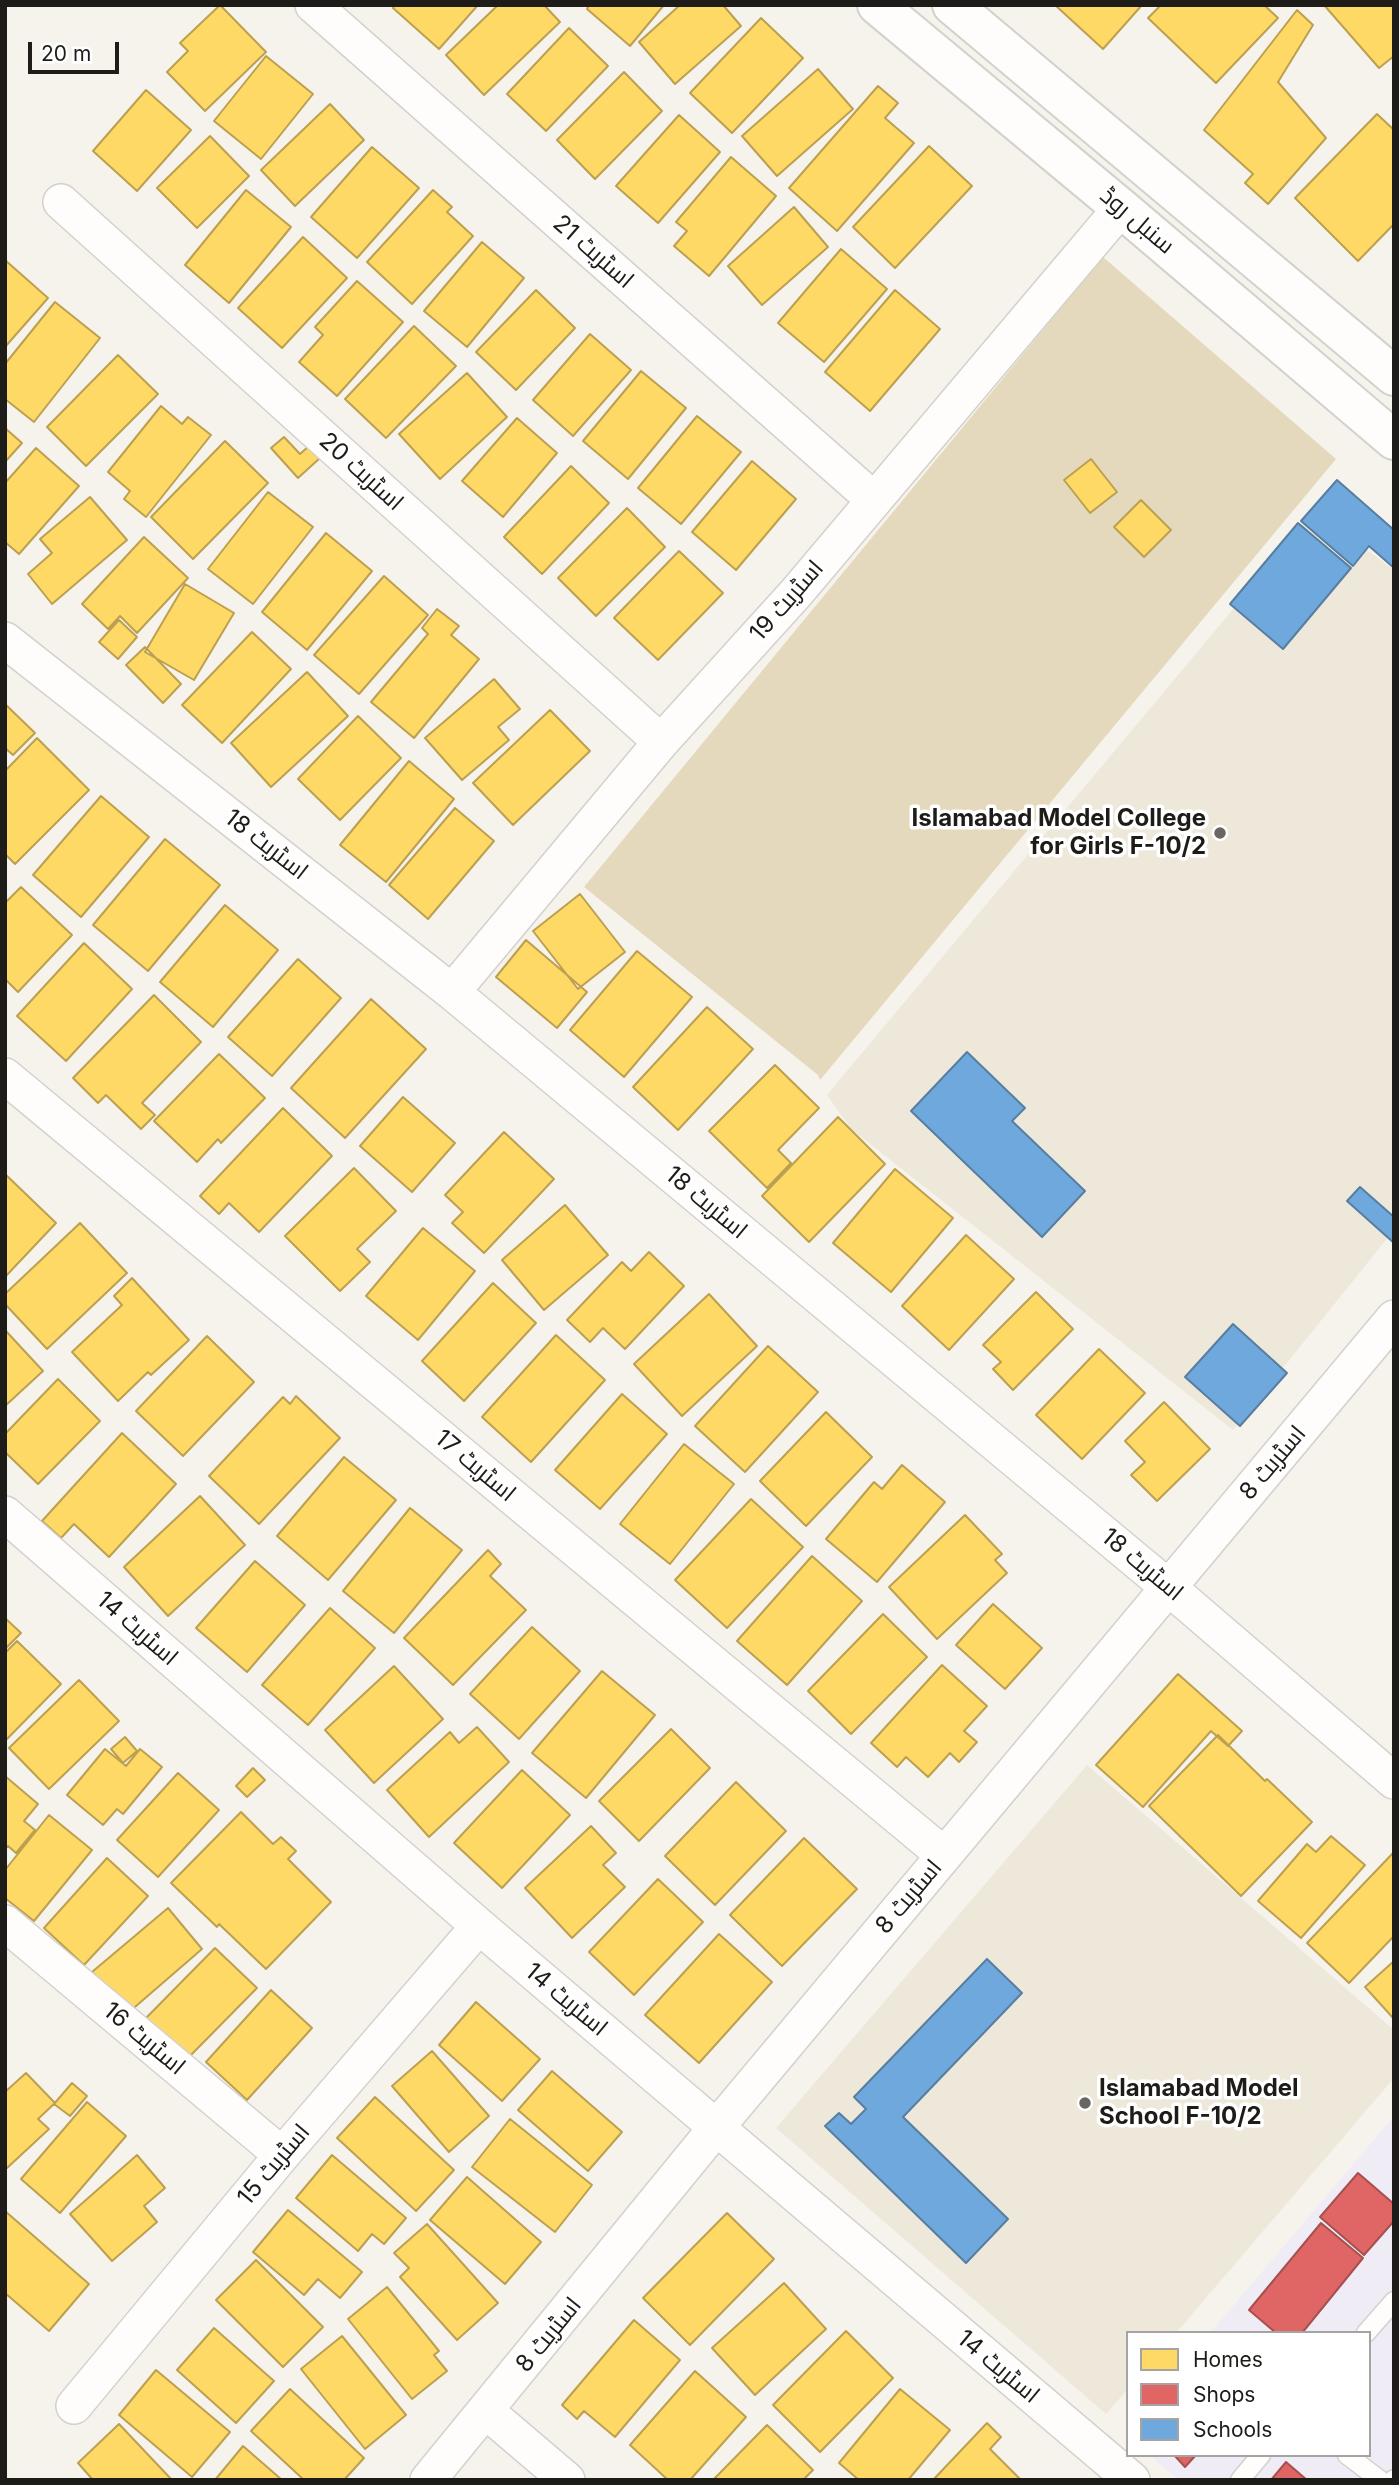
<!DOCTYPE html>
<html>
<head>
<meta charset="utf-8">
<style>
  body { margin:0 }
  #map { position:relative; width:1399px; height:2485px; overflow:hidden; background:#f6f3ec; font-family:Inter,sans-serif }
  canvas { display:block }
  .frame { position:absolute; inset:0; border:7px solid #1e1c18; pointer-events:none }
  .legend { position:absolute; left:1126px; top:2331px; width:245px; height:126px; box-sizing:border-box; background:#fff; border:2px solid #a5a4a3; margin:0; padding:9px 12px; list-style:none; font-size:21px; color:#1e1c18 }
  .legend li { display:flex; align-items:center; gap:14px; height:35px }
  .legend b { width:35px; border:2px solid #a5a4a3 }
  .scale { position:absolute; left:28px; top:42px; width:91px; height:32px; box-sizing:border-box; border:4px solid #1e1c18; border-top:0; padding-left:9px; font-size:21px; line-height:24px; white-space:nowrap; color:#1e1c18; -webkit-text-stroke:5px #fff; paint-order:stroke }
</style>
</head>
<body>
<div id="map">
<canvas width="1399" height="2485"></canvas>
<div class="frame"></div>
<ul class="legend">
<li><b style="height:19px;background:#ffd966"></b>Homes</li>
<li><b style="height:19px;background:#e06666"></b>Shops</li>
<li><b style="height:19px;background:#6fa8dc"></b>Schools</li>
</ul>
<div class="scale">20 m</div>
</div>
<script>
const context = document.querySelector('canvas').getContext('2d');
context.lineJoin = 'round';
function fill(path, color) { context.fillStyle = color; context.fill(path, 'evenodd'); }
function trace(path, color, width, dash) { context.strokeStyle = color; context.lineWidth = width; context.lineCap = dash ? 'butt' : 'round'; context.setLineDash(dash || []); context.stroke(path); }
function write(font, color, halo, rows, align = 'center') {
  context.font = font + ' Inter,Cairo,sans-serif'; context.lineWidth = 7; context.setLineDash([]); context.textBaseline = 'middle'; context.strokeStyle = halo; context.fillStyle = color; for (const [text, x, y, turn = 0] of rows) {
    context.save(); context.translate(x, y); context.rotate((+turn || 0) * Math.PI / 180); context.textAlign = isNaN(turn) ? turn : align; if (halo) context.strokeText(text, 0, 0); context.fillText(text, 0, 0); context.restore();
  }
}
const commercial = new Path2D(`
  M1394,2116V2480H1179L1149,2455H1369V2333H1210Z`);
const built = new Path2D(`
  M1315,511L1394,570V1230L1233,1430L851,1129L827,1095Z
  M1087,1765L1394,2030V2078L1176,2333H1128V2389L1106,2414L776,2128Z`);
const green = new Path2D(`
  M1103,257L1336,459L820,1080L818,1075L584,887Z`);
const homes = new Path2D(`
  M220,5L266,52L205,111L167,72L188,51L180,43Z
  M395,5H478L439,49L393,8Z
  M498,5H544L560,22L484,95L446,55Z
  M589,5H664L630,46L587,9Z
  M680,5H723L741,26L675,84L639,42Z
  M1055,5H1142L1103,49Z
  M1161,5H1264L1278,18L1216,83L1148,18Z
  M1324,5H1394V56L1379,68Z
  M1297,10L1313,25L1278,82L1326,138L1268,204L1245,183L1253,174L1204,130Z
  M761,18L803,58L732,133L690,93Z
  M569,28L608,66L546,131L507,94Z
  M266,56L313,94L261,159L214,121Z
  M818,69L853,109L777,176L742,136Z
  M624,72L662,111L595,179L557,140Z
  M878,86L898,103L885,118L914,143L837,231L789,188Z
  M146,90L191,130L137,191L93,151Z
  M330,104L364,140L295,206L261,170Z
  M1377,114L1394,130V224L1358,261L1295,198Z
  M679,115L720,152L658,223L616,186Z
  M210,136L249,176L197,228L157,188Z
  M929,146L972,186L895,268L853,227Z
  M372,147L419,188L357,258L311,217Z
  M731,157L776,196L709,276L674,246L687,231L676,222Z
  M246,190L291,227L229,303L185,265Z
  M433,190L452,207L447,212L473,236L412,304L367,262Z
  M794,207L828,247L762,305L728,266Z
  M303,237L347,278L282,348L238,308Z
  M482,242L524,278L467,347L424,311Z
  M841,249L887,289L824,362L778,323Z
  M5,260L48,298L5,347Z
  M357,281L403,322L337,396L299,362L323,335L315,327Z
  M536,290L575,328L516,390L476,352Z
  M895,290L940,329L870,411L825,372Z
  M55,302L100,338L34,422L5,399V364Z
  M414,326L456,366L386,438L345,399Z
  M590,334L631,370L573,436L533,400Z
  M118,355L158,394L86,466L47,427Z
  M641,371L686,408L628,479L583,441Z
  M467,373L507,417L440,479L399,434Z
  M161,406L182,424L188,417L211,435L146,517L124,499L130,491L108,472Z
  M697,416L741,452L681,524L638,488Z
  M517,418L557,453L503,517L462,481Z
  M5,428L22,443L5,462Z
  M284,437L300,454L309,446L320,458L298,478L271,448Z
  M225,441L268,483L193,559L151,517Z
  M36,448L79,486L19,554L5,542V483Z
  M1091,459L1117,492L1090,513L1064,480Z
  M752,461L796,499L736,570L692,532Z
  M571,466L609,503L542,574L504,537Z
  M268,492L313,527L253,604L208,569Z
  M90,497L127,540L52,604L28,574L52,553L40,539Z
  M1141,500L1171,530L1144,557L1114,527Z
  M627,508L665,547L596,616L558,578Z
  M326,533L372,571L307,650L262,612Z
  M144,537L188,578L137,633L120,616L108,629L82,604Z
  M679,551L723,593L658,660L614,618Z
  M384,576L428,615L359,694L314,655Z
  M185,584L234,613L194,680L145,652Z
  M437,609L459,626L451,635L479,659L414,738L371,702L428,634L422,628Z
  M119,620L137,637L118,659L99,642Z
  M252,632L291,669L222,743L182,705Z
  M145,647L181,684L163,703L126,665Z
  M307,672L348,716L271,787L231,743Z
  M494,679L520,709L498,727L509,740L462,780L425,738Z
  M5,704L35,733L13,755L5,748Z
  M550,710L590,751L513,825L473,783Z
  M358,716L401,758L340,820L298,779Z
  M37,738L89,790L15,864L5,854V771Z
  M409,761L454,799L386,882L340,845Z
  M101,796L149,837L81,917L33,875Z
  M455,808L494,841L428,919L389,885Z
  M165,839L220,885L148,971L93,925Z
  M21,887L72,935L18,992L5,979V903Z
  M580,894L625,952L578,989L533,931Z
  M225,905L278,950L213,1027L160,982Z
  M526,940L587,992L557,1028L496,977Z
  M84,943L132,989L66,1061L17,1016Z
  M637,951L692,997L624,1077L570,1030Z
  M298,959L341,998L272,1076L228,1037Z
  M154,995L201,1042L142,1103L155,1115L141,1129L106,1095L98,1103L73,1078Z
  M371,999L426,1049L345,1138L291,1088Z
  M707,1007L753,1049L678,1130L633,1087Z
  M219,1054L265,1098L221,1143L218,1139L197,1162L154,1121Z
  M775,1065L819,1108L778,1150L791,1163L767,1188L709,1131Z
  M403,1097L455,1143L412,1192L360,1146Z
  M283,1108L332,1156L259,1232L229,1203L219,1214L200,1196Z
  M838,1117L885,1164L809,1242L762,1196Z
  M504,1132L554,1179L484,1253L452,1223L463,1212L445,1195Z
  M354,1168L396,1211L357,1249L370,1262L340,1291L285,1236Z
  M895,1169L953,1218L891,1292L833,1243Z
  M5,1174L56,1223L5,1277Z
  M565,1205L608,1255L544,1310L502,1260Z
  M80,1223L127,1273L47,1349L5,1304V1294Z
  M423,1228L475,1271L418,1340L366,1296Z
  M966,1235L1014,1279L949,1350L902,1306Z
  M649,1252L684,1286L625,1349L603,1328L590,1342L567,1320L622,1262L631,1271Z
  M132,1278L189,1340L151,1375L148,1372L118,1401L72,1352L122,1305L114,1296Z
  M493,1283L536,1323L464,1401L422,1361Z
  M1036,1292L1073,1329L1013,1390L993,1369L1001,1362L983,1345Z
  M709,1294L757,1346L682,1416L634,1364Z
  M5,1330L43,1371L5,1406Z
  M556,1335L605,1380L531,1462L482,1417Z
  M207,1336L254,1382L183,1456L136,1411Z
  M768,1346L818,1392L745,1472L695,1426Z
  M1099,1349L1145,1393L1082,1459L1036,1415Z
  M58,1379L100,1421L38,1484L5,1452V1434Z
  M622,1394L667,1434L600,1509L555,1470Z
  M296,1396L340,1438L259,1524L209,1476L283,1397L290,1404Z
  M1164,1402L1210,1449L1157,1501L1131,1475L1145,1462L1125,1441Z
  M826,1412L872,1457L806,1526L760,1481Z
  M122,1433L176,1484L109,1557L74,1524L61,1538L42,1521Z
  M684,1444L734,1484L670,1564L620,1524Z
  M344,1457L396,1500L328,1580L277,1536Z
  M902,1465L945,1502L877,1582L826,1539L874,1482L882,1489Z
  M200,1496L245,1545L168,1616L124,1567Z
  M751,1499L803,1547L727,1628L675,1580Z
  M410,1508L462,1550L394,1633L343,1591Z
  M965,1515L1002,1554L995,1560L1007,1573L937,1639L889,1587Z
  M488,1550L501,1564L490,1576L526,1610L453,1685L404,1638Z
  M812,1556L862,1601L787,1685L737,1641Z
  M255,1561L305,1605L247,1672L196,1628Z
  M993,1604L1042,1648L1005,1689L956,1645Z
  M330,1608L375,1648L308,1725L262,1685Z
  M883,1614L927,1657L851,1734L808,1691Z
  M5,1618L21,1633L5,1649Z
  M532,1627L580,1671L519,1739L470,1694Z
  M17,1641L61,1684L5,1741V1653Z
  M942,1665L987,1706L964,1731L977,1742L959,1762L950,1753L928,1777L906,1757L897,1767L871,1743Z
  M394,1666L443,1719L374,1783L325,1730Z
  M602,1671L655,1715L586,1798L532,1753Z
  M1178,1674L1242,1731L1228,1746L1211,1731L1143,1807L1096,1765Z
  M79,1680L119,1721L49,1789L9,1748Z
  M477,1727L509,1762L429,1837L387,1790L450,1732L459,1743Z
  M671,1729L710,1768L639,1841L599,1801Z
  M1218,1735L1265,1781L1267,1779L1312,1822L1241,1896L1149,1806Z
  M125,1737L137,1751L123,1763L111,1749Z
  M105,1749L126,1766L140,1749L162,1767L123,1814L117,1809L103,1825L67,1795Z
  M253,1768L265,1780L247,1797L236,1786Z
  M522,1770L570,1815L502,1888L454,1843Z
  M178,1773L219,1810L158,1877L117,1840Z
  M5,1776L38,1804L24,1821L35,1830L16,1853L8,1846L5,1849Z
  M736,1782L786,1831L715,1905L665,1856Z
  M241,1812L273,1844L281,1837L296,1851L288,1859L331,1902L266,1969L219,1924L217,1927L171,1883Z
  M49,1815L92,1850L34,1921L5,1898V1870Z
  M591,1826L616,1853L603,1865L625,1887L572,1938L525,1888Z
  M1331,1836L1365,1865L1301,1938L1258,1901L1307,1844L1316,1852Z
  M804,1838L857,1889L782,1966L730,1915Z
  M1394,1852V1936L1349,1983L1307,1943Z
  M107,1858L148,1896L84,1965L44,1928Z
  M658,1879L703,1922L634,1995L589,1952Z
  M168,1908L202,1949L128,2013L92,1972Z
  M719,1934L772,1982L699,2063L645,2015Z
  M215,1948L257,1988L187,2059L146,2018Z
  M1394,1961V2019L1365,1987Z
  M271,1990L312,2028L247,2100L206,2062Z
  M476,2002L540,2059L502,2101L439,2045Z
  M432,2051L489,2116L449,2152L392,2086Z
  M552,2071L622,2132L588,2171L518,2110Z
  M26,2073L55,2103L38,2119L49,2129L7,2168L5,2166V2092Z
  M72,2083L87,2096L70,2116L54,2104Z
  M375,2097L454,2170L416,2211L337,2138Z
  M87,2102L126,2136L60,2213L21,2179Z
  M510,2119L592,2185L555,2232L472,2167Z
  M137,2155L165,2188L144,2206L157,2222L112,2261L70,2214Z
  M332,2155L406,2218L384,2244L372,2234L358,2251L296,2198Z
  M467,2177L541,2242L505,2284L430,2220Z
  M288,2210L362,2272L340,2298L318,2279L304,2295L253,2252Z
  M5,2211L89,2284L49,2331L5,2293Z
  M727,2213L774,2259L690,2345L643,2298Z
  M427,2224L498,2303L457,2340L400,2277L409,2268L394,2253Z
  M256,2260L323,2327L283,2367L216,2300Z
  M784,2283L826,2329L755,2395L712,2348Z
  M387,2287L439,2351L434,2355L447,2371L412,2399L348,2319Z
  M634,2320L680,2360L615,2437L584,2411L577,2419L562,2405Z
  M214,2328L274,2381L236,2423L177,2370Z
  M846,2331L893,2378L820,2452L773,2405Z
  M342,2336L406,2415L365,2449L301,2369Z
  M156,2370L230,2432L192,2477L119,2415Z
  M695,2371L746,2417L690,2480H668L630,2445Z
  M290,2389L364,2458L344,2480H304L251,2431Z
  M900,2389L950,2430L908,2480H859L839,2463Z
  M987,2423L1001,2437L990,2449L1021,2480H933Z
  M119,2424L172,2480H93L78,2463Z
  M767,2425L813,2470L803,2480H713Z
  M243,2446L282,2480H215Z`);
const shops = new Path2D(`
  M1358,2173L1394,2204V2221L1364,2255L1320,2217Z
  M1321,2223L1363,2258L1302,2333H1276L1249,2310Z
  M1174,2455H1196L1185,2467Z
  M1286,2462L1307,2480H1271Z`);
const schools = new Path2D(`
  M1337,480L1394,530V568L1369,546L1353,566L1301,521Z
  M1298,523L1351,568L1283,649L1230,604Z
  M967,1052L1025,1108L1012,1121L1085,1191L1042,1237L911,1111Z
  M1360,1187L1394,1217V1243L1347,1201Z
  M1233,1324L1287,1373L1240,1426L1185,1377Z
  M987,1959L1022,1993L903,2117L1008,2219L966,2263L825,2126L839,2113L851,2124L866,2109L854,2097Z`);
const lane = new Path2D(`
  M1366,2333L1394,2301
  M1347,2455L1380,2480
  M1240,2480L1261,2455
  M1393,2480L1394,2479`);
const street = new Path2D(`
  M313,5L873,499
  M61,202L661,742
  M5,640L452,992L1168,1587L1394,1781
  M452,992L661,742L796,593L1121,208
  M5,1076L944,1855
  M5,1514L479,1926L1132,2480
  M5,1923L282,2155
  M74,2406L282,2155L479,1926
  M486,2411L567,2480
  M428,2480L716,2128L1394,1318`);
const secondary = new Path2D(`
  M877,5L1121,208L1394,440
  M952,5L1394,376`);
const markers = [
  [1220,833,7,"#6a6762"],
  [1085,2103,7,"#6a6762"]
];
const streetNames = [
  ["سنبل روڈ",1137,221,40],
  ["اسٹریٹ 21",593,252,41],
  ["اسٹریٹ 20",361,472,42],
  ["اسٹریٹ 19",787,601,-49],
  ["اسٹریٹ 18",266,845,38],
  ["اسٹریٹ 18",706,1203,40],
  ["اسٹریٹ 8",1273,1463,-50],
  ["اسٹریٹ 17",475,1466,40],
  ["اسٹریٹ 18",1142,1565,40],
  ["اسٹریٹ 14",137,1629,41],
  ["اسٹریٹ 8",909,1897,-50],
  ["اسٹریٹ 14",566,2000,40],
  ["اسٹریٹ 16",144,2039,40],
  ["اسٹریٹ 15",274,2165,-50],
  ["اسٹریٹ 8",549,2335,-51],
  ["اسٹریٹ 14",998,2367,40]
];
const poiNames = [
  ["Islamabad Model College",1206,819],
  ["for Girls F-10/2",1206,847],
  ["Islamabad Model",1099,2089,"left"],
  ["School F-10/2",1099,2117,"left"]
];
fill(commercial, '#f0ecf6');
fill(built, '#ede8da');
fill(green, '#e5d9bd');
fill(homes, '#ffd966');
trace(homes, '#bca04f', 2);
fill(shops, '#e06666');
trace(shops, '#a6504f', 2);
fill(schools, '#6fa8dc');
trace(schools, '#577ea1', 2);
trace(lane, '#d3d1cc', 21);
trace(street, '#d3d1cc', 38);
trace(secondary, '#d3d1cc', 42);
trace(lane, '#fefdfc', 18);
trace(street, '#fefdfc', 35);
trace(secondary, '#fefdfc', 38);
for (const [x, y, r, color] of markers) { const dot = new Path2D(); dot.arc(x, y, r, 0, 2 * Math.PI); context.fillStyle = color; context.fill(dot); trace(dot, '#fff', 2.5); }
write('24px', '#1e1c18', '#fff', streetNames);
write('bold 24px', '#1e1c18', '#fff', poiNames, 'right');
</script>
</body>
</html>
